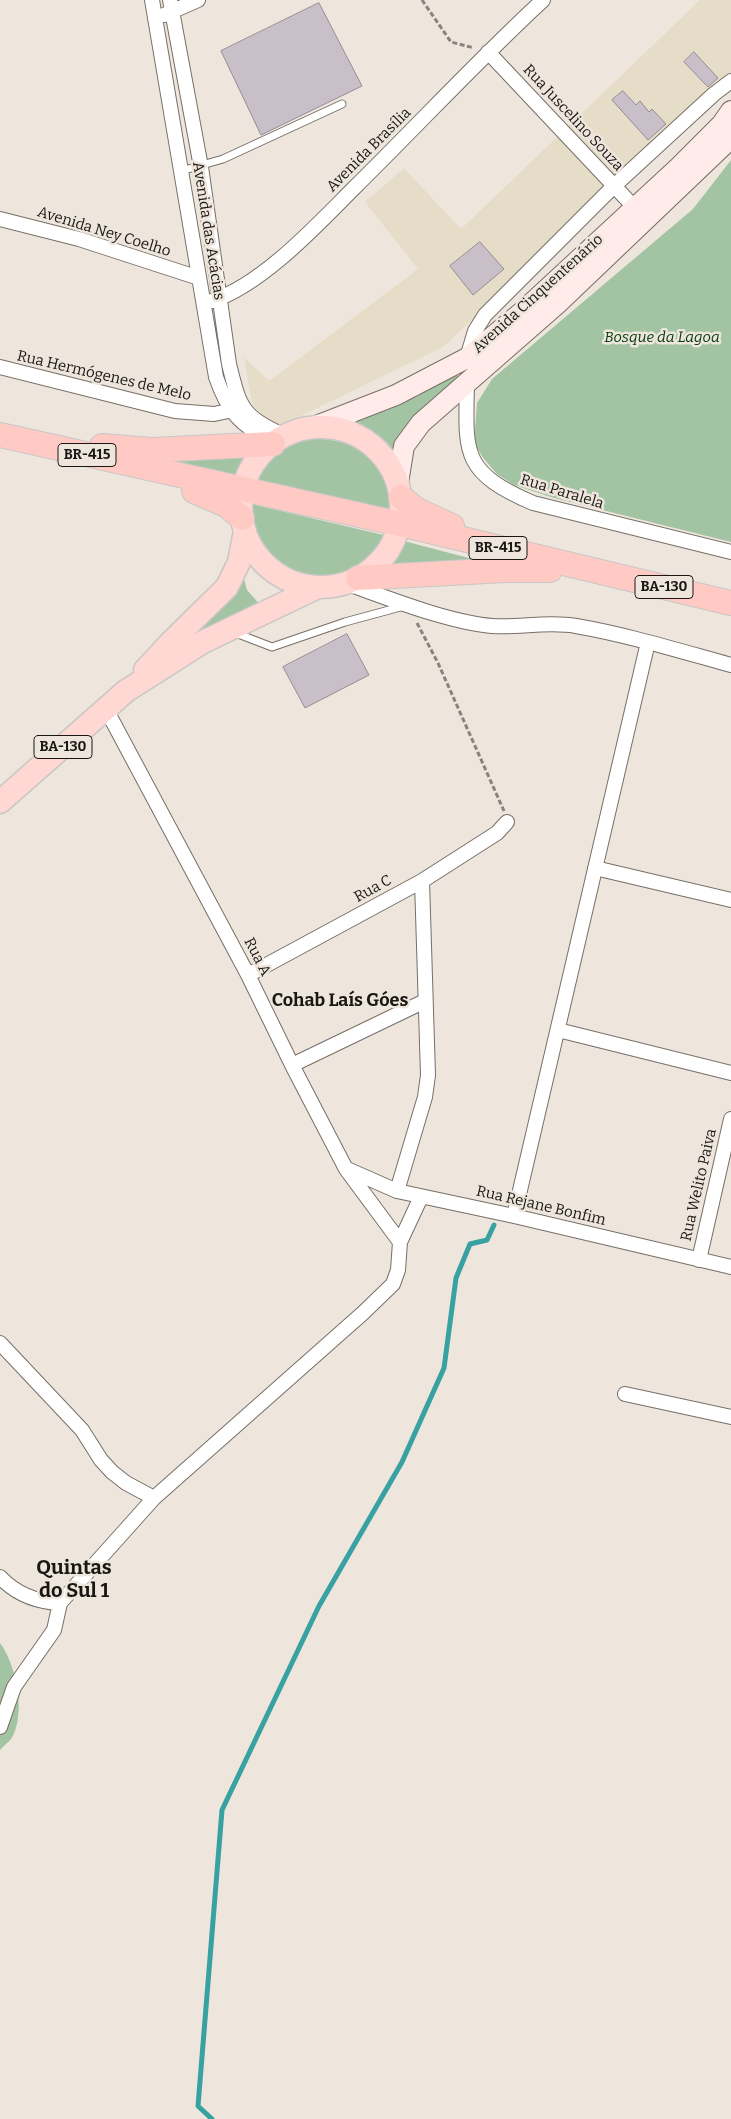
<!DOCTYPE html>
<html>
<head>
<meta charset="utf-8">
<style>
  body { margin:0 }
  canvas { display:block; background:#eee6dd }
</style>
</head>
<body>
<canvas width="731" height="2119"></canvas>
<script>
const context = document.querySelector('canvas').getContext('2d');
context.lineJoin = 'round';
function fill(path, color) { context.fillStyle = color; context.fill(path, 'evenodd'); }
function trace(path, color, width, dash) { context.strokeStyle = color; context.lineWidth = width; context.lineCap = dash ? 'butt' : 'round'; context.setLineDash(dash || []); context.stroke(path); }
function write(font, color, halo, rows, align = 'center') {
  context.font = font + ' Bitter,serif'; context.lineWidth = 5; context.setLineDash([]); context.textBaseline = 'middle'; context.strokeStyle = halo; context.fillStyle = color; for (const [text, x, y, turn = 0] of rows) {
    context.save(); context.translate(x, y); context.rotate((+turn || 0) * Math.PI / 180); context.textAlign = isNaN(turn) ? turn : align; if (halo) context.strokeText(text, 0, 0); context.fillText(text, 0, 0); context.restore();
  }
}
const commercial = new Path2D(`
  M700,0H731V82L443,347L274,429L252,404L244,357L269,381L418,269L365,202L404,168L461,229Z`);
const green = new Path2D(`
  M731,160V542L554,498L514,485L497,474L484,459L474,443L477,403L492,379L693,209Z
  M455,373L460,379L395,467C378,446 367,436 341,425L388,410L418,396Z
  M304,439C353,436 393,458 391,512L253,482C261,459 282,447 304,439Z
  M252,452L235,476L140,457Z
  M247,503L388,536C363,589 286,592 256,540C250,529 249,515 247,503Z
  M404,541L484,562L382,567L394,555Z
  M243,575L247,590L263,608L174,644Z
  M0,1643C16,1664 27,1715 11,1739C8,1743 3,1746 0,1750Z`);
const stream = new Path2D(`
  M212,2119L198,2106L222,1810L319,1606L402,1462L444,1368L456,1278L470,1244L487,1240L494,1225`);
const building = new Path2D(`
  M319,3L362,86L261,135L221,51Z
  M694,52L718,78L708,87L684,62Z
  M623,91L636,105L640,101L649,112L652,109L666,124L648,140L612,100Z
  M480,242L504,269L473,295L450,266Z
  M347,634L369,675L305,708L283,667Z`);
const path = new Path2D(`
  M422,0L451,42L474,48
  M417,623L438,663L504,811`);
const service = new Path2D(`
  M181,171L223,159L342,104
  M233,632L272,647L345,622L404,606`);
const minor = new Path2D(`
  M152,0L216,377C228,412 240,425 272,441
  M170,0L201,167L229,364C240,409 242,416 285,436
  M164,15L198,0
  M488,52L634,207
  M0,219L79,239L199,278
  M212,301C263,284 317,225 354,188C418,125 478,60 543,0
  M467,358L475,331L485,315L614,186L714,94L731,81
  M0,367L175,411L214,414L238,409
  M467,379C466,452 459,471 533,503L731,552
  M345,583C388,598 447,622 492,626C520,628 548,621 576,626C628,635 680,651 731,665
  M106,709L248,975L292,1065L346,1169L400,1242
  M595,868L731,900
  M248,975L422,881L497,833L507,822
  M558,1030L731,1073
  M292,1065L425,1001
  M347,1169L397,1191L514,1216L731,1267
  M397,1191L425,1097L428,1075L422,881
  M514,1216L648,642
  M699,1260L731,1119
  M0,1343L82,1430L101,1460L112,1472L126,1483L154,1498
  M625,1394L731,1417
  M0,1577C16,1594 37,1602 60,1603
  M0,1727L14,1687L54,1630L60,1603L154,1498L363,1313L393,1284L398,1270L400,1242L421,1197`);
const secondary = new Path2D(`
  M311,428L396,395L467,358L521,313L679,167L722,124L731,111
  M398,483L404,446L421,423L557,304L731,138`);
const primary = new Path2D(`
  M241 507a80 80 0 1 1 160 0a80 80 0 1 1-160 0Z
  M145,670L171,642L227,587L239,562L245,531
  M0,802L126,691L203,642L318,587`);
const trunk = new Path2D(`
  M0,435L400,524L731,603
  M102,446L152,450L273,444
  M194,491L226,505L242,518
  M401,497L417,510L452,526
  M358,578L505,570H550`);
const shields = [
  [87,455,58],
  [498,548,58],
  [664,587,58],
  [63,747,58]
];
const shieldNames = [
  ["BR-415",87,455],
  ["BR-415",498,548],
  ["BA-130",664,587],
  ["BA-130",63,747]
];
const streetNames = [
  ["Rua Juscelino Souza",573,118,47],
  ["Avenida Brasília",369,150,-45],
  ["Avenida das Acácias",208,231,81],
  ["Avenida Ney Coelho",104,232,17],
  ["Avenida Cinquentenário",538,294,-42],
  ["Rua Hermógenes de Melo",104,376,13],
  ["Rua Paralela",562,492,17],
  ["Rua C",373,889,-29],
  ["Rua A",257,957,63],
  ["Rua Welito Paiva",699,1185,-77],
  ["Rua Rejane Bonfim",541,1206,13]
];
const parkNames = [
  ["Bosque da Lagoa",662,338]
];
const quarterNames = [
  ["Cohab Laís Góes",340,1001]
];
const districtNames = [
  ["Quintas",74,1568],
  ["do Sul 1",74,1591]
];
fill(commercial, '#e6ddc8');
fill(green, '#a3c4a2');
trace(stream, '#38a1a1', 5);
fill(building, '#c8bfc8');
trace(building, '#958c94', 1);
trace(service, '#776f67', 9);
trace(minor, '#776f67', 16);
trace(secondary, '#776f67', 22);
trace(primary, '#c8c7c6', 25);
trace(trunk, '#c8c7c6', 26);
trace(path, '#88837d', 3, [5, 2.5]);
trace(service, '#fff', 7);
trace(minor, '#fff', 14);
trace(secondary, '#ffebe9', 20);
trace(primary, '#ffd7d3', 22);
trace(trunk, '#ffcac4', 24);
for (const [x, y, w] of shields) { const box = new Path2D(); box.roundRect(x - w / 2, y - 11.5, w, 23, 4); context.fillStyle = '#eee6dd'; context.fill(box); trace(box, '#191613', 1); }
write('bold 14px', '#191613', null, shieldNames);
write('15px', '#191613', '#eee6dd', streetNames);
write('italic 15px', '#033d08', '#eee6dd', parkNames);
write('bold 18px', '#191613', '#eee6dd', quarterNames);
write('bold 20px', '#191613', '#eee6dd', districtNames);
</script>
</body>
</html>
